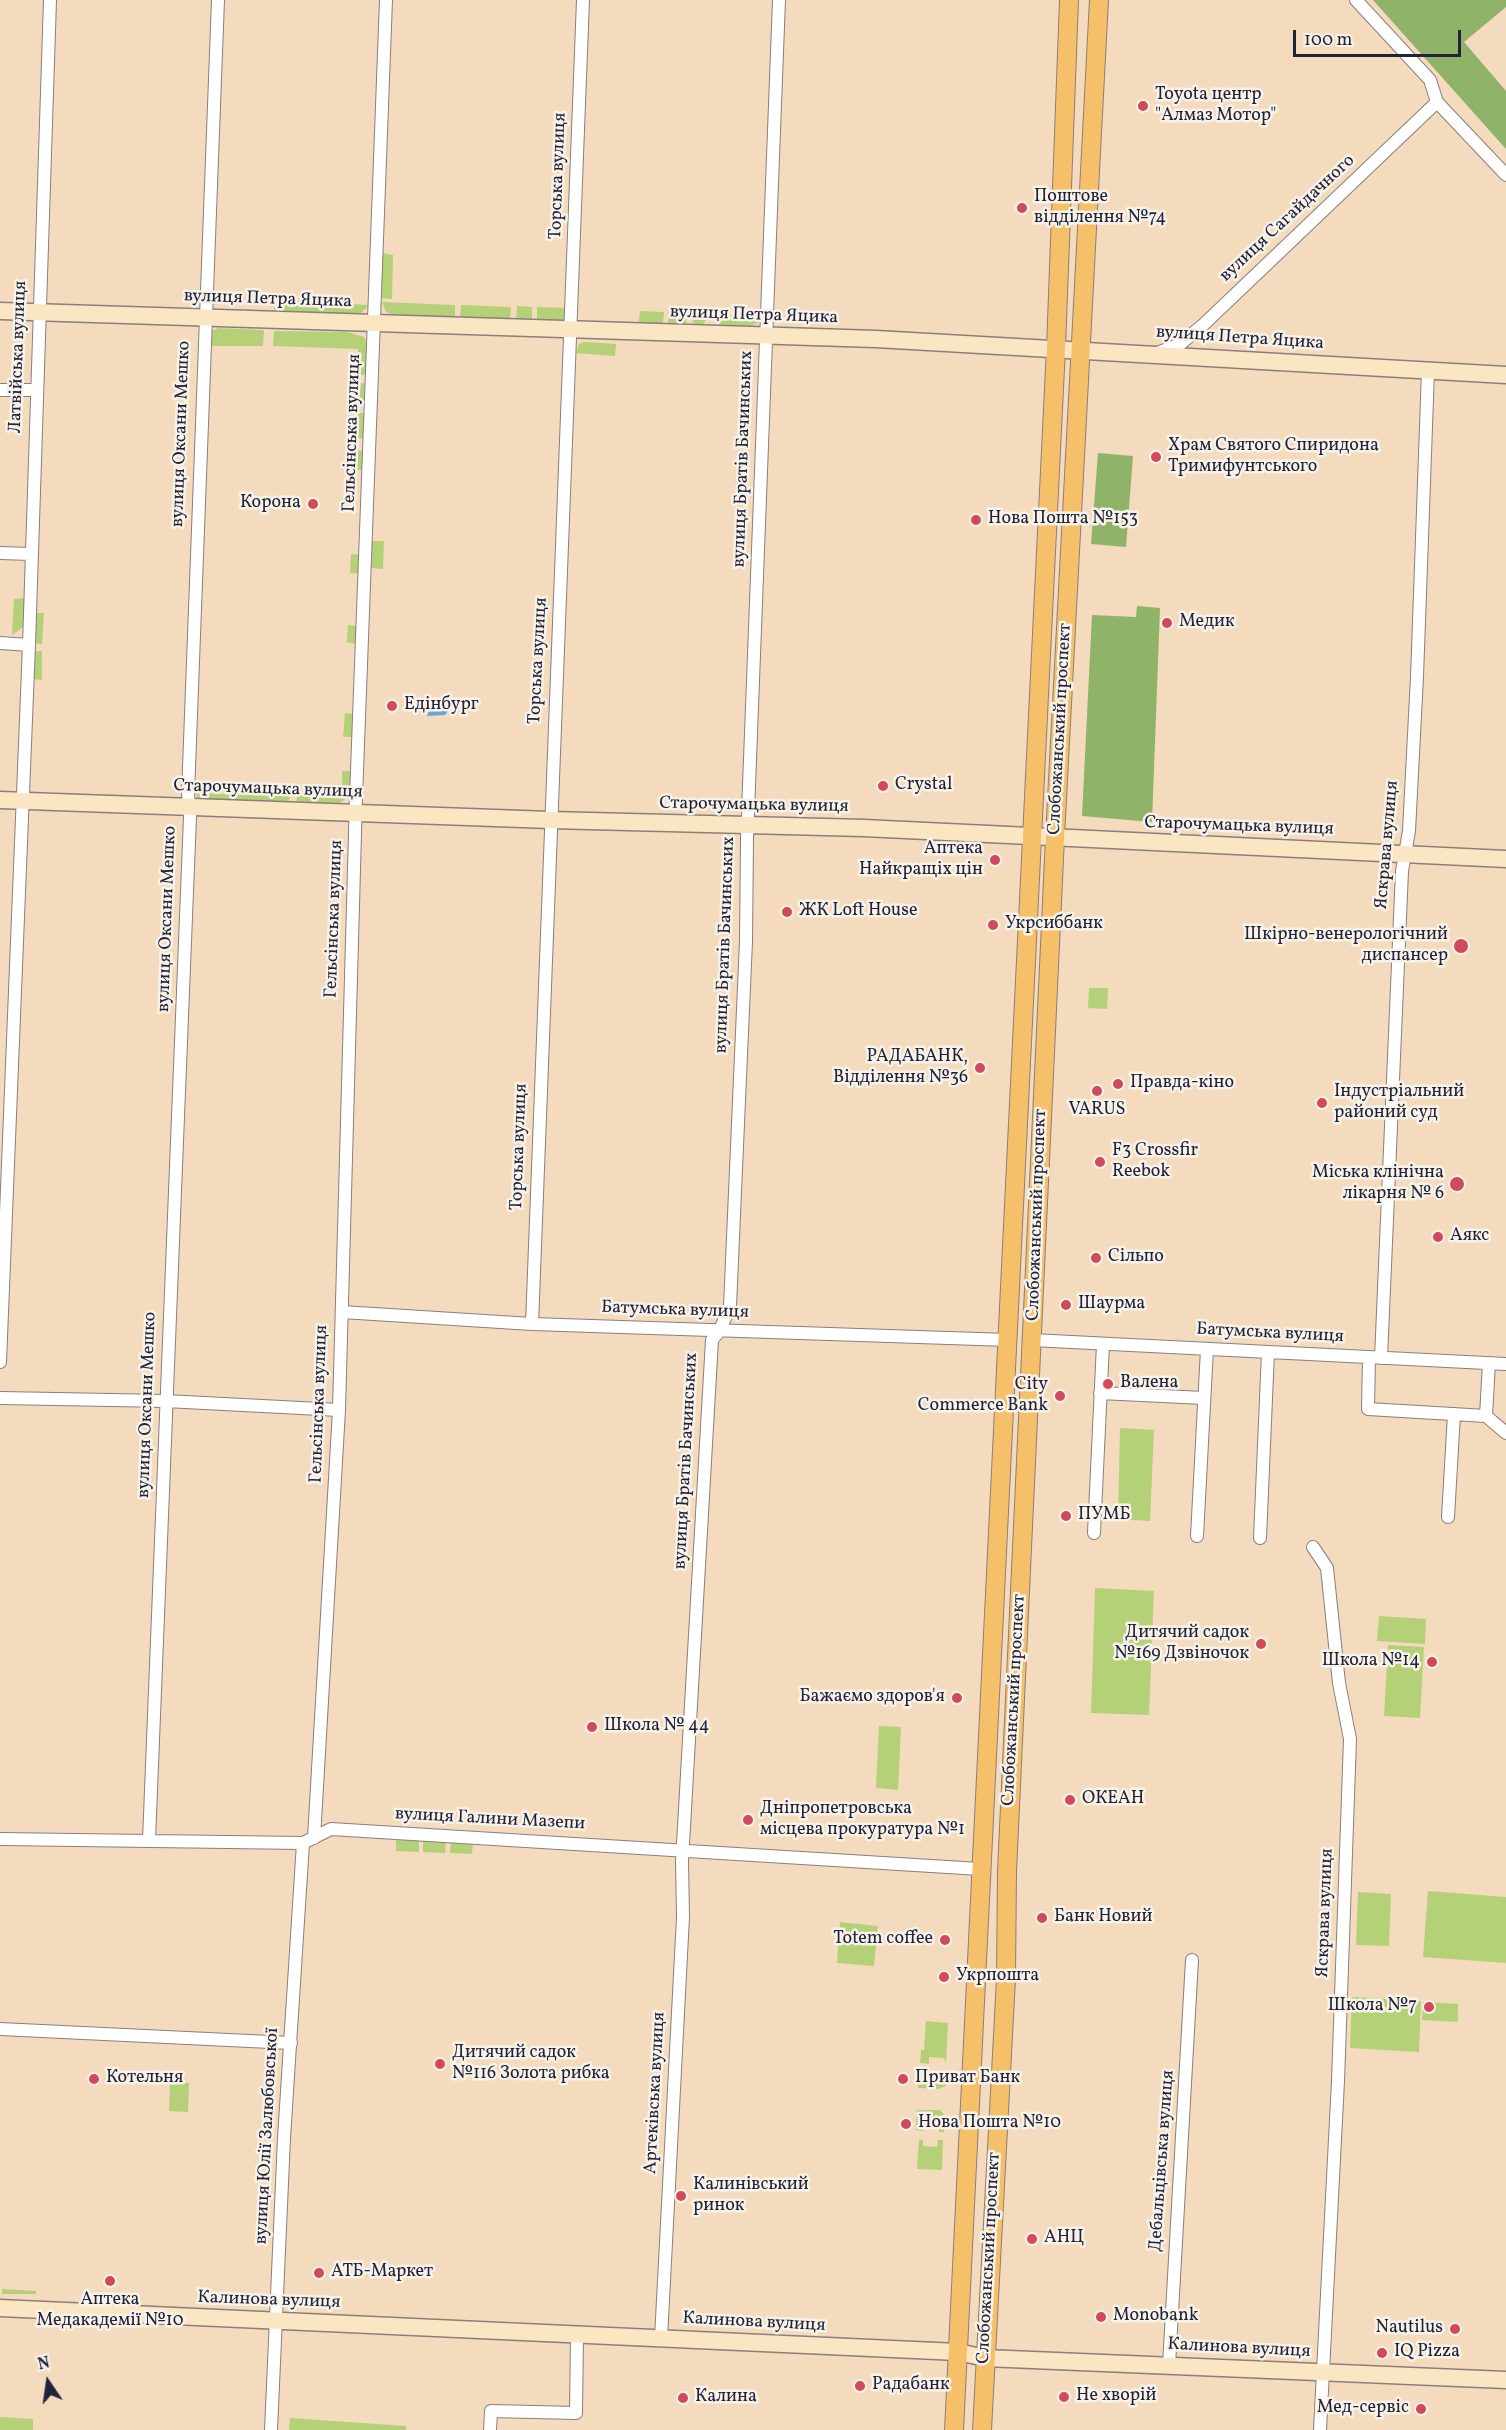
<!DOCTYPE html>
<html>
<head>
<meta charset="utf-8">
<style>
  body { margin:0 }
  #map { position:relative; width:1506px; height:2430px; overflow:hidden; background:#f4dbbe; font-family:Vollkorn,serif }
  canvas { display:block }
  .north { position:absolute; left:18px; top:2352px; width:60px; height:60px; -webkit-text-stroke:4px #f7f3e8; paint-order:stroke; rotate:347deg; font-size:16px; font-weight:700; line-height:24px; text-align:center; color:#22223b }
  .north::after { content:''; display:block; margin:auto; width:21px; height:27px; background:#22223b; clip-path:polygon(50% 0,100% 100%,50% 72%,0 100%) }
  .scale { position:absolute; left:1293px; top:30px; width:168px; height:27px; box-sizing:border-box; border:3px solid #22223b; border-top:0; padding-left:8px; font-size:18px; line-height:21px; white-space:nowrap; color:#22223b; -webkit-text-stroke:4px #f7f3e8; paint-order:stroke }
</style>
</head>
<body>
<div id="map">
<canvas width="1506" height="2430"></canvas>
<div class="north">N</div>
<div class="scale">100 m</div>
</div>
<script>
const context = document.querySelector('canvas').getContext('2d');
context.lineJoin = 'round';
function fill(path, color) { context.fillStyle = color; context.fill(path, 'evenodd'); }
function trace(path, color, width, dash) { context.strokeStyle = color; context.lineWidth = width; context.lineCap = dash ? 'butt' : 'round'; context.setLineDash(dash || []); context.stroke(path); }
function write(font, color, halo, rows, align = 'center') {
  context.font = font + ' Vollkorn,serif'; context.lineWidth = 5; context.setLineDash([]); context.textBaseline = 'middle'; context.strokeStyle = halo; context.fillStyle = color; for (const [text, x, y, turn = 0] of rows) {
    context.save(); context.translate(x, y); context.rotate((+turn || 0) * Math.PI / 180); context.textAlign = isNaN(turn) ? turn : align; if (halo) context.strokeText(text, 0, 0); context.fillText(text, 0, 0); context.restore();
  }
}
const green = new Path2D(`
  M382,253L393,255L392,299L381,298Z
  M276,300L368,305C365,309 363,313 358,314C336,320 298,313 274,311Z
  M382,302L455,305V318L392,314L386,312Z
  M461,305L511,307L510,320L460,318Z
  M517,306L532,307V322L516,321Z
  M537,307L568,308V317L563,323L537,324Z
  M640,311L664,312L663,324L639,322Z
  M692 318a7 7 0 1 1 14 0a7 7 0 1 1-14 0Z
  M669,312L686,313V325L668,324Z
  M761,313L759,322L751,326L717,324V315L749,317Z
  M218,328L264,330L263,346H209L212,331Z
  M274,331L347,332L364,337L368,347V375H358V349L273,346Z
  M584,342L616,344L615,356L576,353L579,344Z
  M358,383H368V402H357Z
  M356,413H367L366,439L355,438Z
  M354,450L364,451V470H353Z
  M372,541H384L383,569L371,568Z
  M351,554L361,555V574L350,573Z
  M25,598L23,627L12,635L14,599Z
  M35,613H44L42,644L33,643Z
  M348,625L358,626L357,644L347,642Z
  M34,651H42V680L33,679Z
  M345,713L354,714L352,737H343Z
  M342,771H352L349,795L342,794Z
  M195,793L290,796L288,804L199,800Z
  M297,796L346,798L339,804H296Z
  M1089,988H1108L1107,1009L1088,1008Z
  M1120,1428L1154,1430L1150,1521L1118,1519Z
  M1095,1588L1154,1591L1149,1715L1091,1713Z
  M1379,1616L1426,1619L1425,1644L1377,1641Z
  M1388,1645L1424,1647L1420,1718L1384,1716Z
  M879,1726L901,1727L898,1790L876,1788Z
  M396,1838H419V1852L396,1851Z
  M423,1839L446,1840L445,1853L423,1852Z
  M451,1839L473,1840L472,1854L450,1853Z
  M1428,1891L1506,1897V1963L1423,1957Z
  M1358,1892L1391,1894L1389,1946L1356,1945Z
  M840,1922L878,1926L874,1966L837,1963Z
  M1352,1997L1421,2001L1419,2052L1350,2048Z
  M1423,2002L1458,2004V2022L1422,2020Z
  M926,2021L948,2023L946,2063L944,2058L929,2057V2064L920,2063L921,2050H924Z
  M919,2071L947,2072L946,2086L938,2089L918,2088Z
  M170,2082L189,2083L188,2112L169,2111Z
  M917,2110H940L945,2116L944,2132H939V2125L924,2124V2131L916,2130Z
  M919,2140H923V2146L937,2147L938,2140H943L942,2170L917,2169Z
  M2,2289L36,2291V2294H2Z
  M0,2417L33,2419V2430H0Z
  M290,2418L406,2426V2430H289Z`);
const forest = new Path2D(`
  M1373,0H1506V7L1464,42L1506,91V149Z
  M1098,453L1133,456L1126,547L1091,544Z
  M1137,606L1160,608L1152,822L1082,816L1092,615L1136,617Z`);
const water = new Path2D(`
  M443,706L448,711L445,715L427,716L430,708L438,709Z`);
const street = new Path2D(`
  M1356,0L1430,80L1437,102L1506,175
  M1157,353L1180,344L1202,326L1437,102
  M0,390H35
  M0,553L31,554
  M0,643L29,645
  M342,1312L532,1324L1008,1340
  M532,1324L583,0
  M1032,1340L1506,1364
  M1369,1357L1368,1409L1486,1416L1506,1433
  M1381,1358L1402,871L1409,831L1417,677L1428,371
  M0,1362L29,645L50,0
  M1100,1393L1204,1398
  M0,1398L166,1401L339,1410
  M1486,1416L1489,1363
  M1448,1517L1454,1414
  M1094,1533L1103,1344
  M1197,1536L1207,1349
  M1260,1538L1268,1352
  M1313,1547L1327,1568L1339,1683L1350,1739L1338,2081L1320,2430
  M314,1838L339,1410L356,797L386,0
  M0,1839L303,1843L331,1829L980,1869
  M149,1840L190,817L188,794L218,0
  M0,2029L291,2043
  M661,2338L683,1917L682,1861L712,1340L720,1330L730,1306L746,941L747,838L779,0
  M1169,2365L1192,1960
  M271,2430L284,2138L303,1843
  M490,2430L491,2411L576,2413L577,2335`);
const secondary = new Path2D(`
  M0,311L876,339L1506,375
  M0,800L550,820L864,828L1506,859
  M0,2308L958,2352L985,2358L1506,2380`);
const primary = new Path2D(`
  M954,2430L1056,348L1069,0
  M982,2430L1006,1979L1007,1871L1055,837L1099,0`);
const markers = [
  [1143,106,6,"#d1495b"],
  [1022,208,6,"#d1495b"],
  [1156,457,6,"#d1495b"],
  [313,504,6,"#d1495b"],
  [976,520,6,"#d1495b"],
  [1167,623,6,"#d1495b"],
  [392,706,6,"#d1495b"],
  [883,786,6,"#d1495b"],
  [995,860,6,"#d1495b"],
  [787,912,6,"#d1495b"],
  [993,925,6,"#d1495b"],
  [1461,946,8,"#d1495b"],
  [980,1068,6,"#d1495b"],
  [1118,1084,6,"#d1495b"],
  [1097,1091,6,"#d1495b"],
  [1322,1103,6,"#d1495b"],
  [1100,1162,6,"#d1495b"],
  [1457,1184,8,"#d1495b"],
  [1438,1237,6,"#d1495b"],
  [1096,1258,6,"#d1495b"],
  [1066,1305,6,"#d1495b"],
  [1108,1384,6,"#d1495b"],
  [1060,1396,6,"#d1495b"],
  [1066,1516,6,"#d1495b"],
  [1261,1644,6,"#d1495b"],
  [1432,1662,6,"#d1495b"],
  [957,1698,6,"#d1495b"],
  [592,1727,6,"#d1495b"],
  [1070,1800,6,"#d1495b"],
  [748,1820,6,"#d1495b"],
  [1042,1918,6,"#d1495b"],
  [945,1940,6,"#d1495b"],
  [944,1977,6,"#d1495b"],
  [1429,2007,6,"#d1495b"],
  [440,2064,6,"#d1495b"],
  [94,2079,6,"#d1495b"],
  [903,2079,6,"#d1495b"],
  [906,2124,6,"#d1495b"],
  [681,2196,6,"#d1495b"],
  [1032,2239,6,"#d1495b"],
  [319,2273,6,"#d1495b"],
  [110,2281,6,"#d1495b"],
  [1101,2317,6,"#d1495b"],
  [1455,2329,6,"#d1495b"],
  [1382,2353,6,"#d1495b"],
  [860,2386,6,"#d1495b"],
  [1064,2397,6,"#d1495b"],
  [683,2398,6,"#d1495b"],
  [1421,2409,6,"#d1495b"]
];
const poiNames = [
  ["Toyota центр",1155,96],
  ["\"Алмаз Мотор\"",1155,117],
  ["Поштове",1034,198],
  ["відділення №74",1034,219],
  ["Храм Святого Спиридона",1168,447],
  ["Тримифунтського",1168,468],
  ["Корона",301,504,"right"],
  ["Нова Пошта №153",988,520],
  ["Медик",1179,623],
  ["Едінбург",404,706],
  ["Crystal",895,786],
  ["Аптека",983,850,"right"],
  ["Найкращiх цiн",983,871,"right"],
  ["ЖК Loft House",799,912],
  ["Укрсиббанк",1005,925],
  ["Шкірно-венерологічний",1448,936,"right"],
  ["диспансер",1448,957,"right"],
  ["РАДАБАНК,",968,1058,"right"],
  ["Відділення №36",968,1079,"right"],
  ["Правда-кіно",1130,1084],
  ["Індустріальний",1334,1093],
  ["районий суд",1334,1114],
  ["VARUS",1097,1111,"center"],
  ["F3 Crossfir",1112,1152],
  ["Reebok",1112,1173],
  ["Міська клінічна",1444,1174,"right"],
  ["лікарня № 6",1444,1195,"right"],
  ["Аякс",1450,1237],
  ["Сільпо",1108,1258],
  ["Шаурма",1078,1305],
  ["Валена",1120,1384],
  ["City",1048,1386,"right"],
  ["Commerce Bank",1048,1407,"right"],
  ["ПУМБ",1078,1516],
  ["Дитячий садок",1249,1634,"right"],
  ["№169 Дзвіночок",1249,1655,"right"],
  ["Школа №14",1420,1662,"right"],
  ["Бажаємо здоров'я",945,1698,"right"],
  ["Школа № 44",604,1727],
  ["ОКЕАН",1082,1800],
  ["Дніпропетровська",760,1810],
  ["місцева прокуратура №1",760,1831],
  ["Банк Новий",1054,1918],
  ["Totem coffee",933,1940,"right"],
  ["Укрпошта",956,1977],
  ["Школа №7",1417,2007,"right"],
  ["Дитячий садок",452,2054],
  ["№116 Золота рибка",452,2075],
  ["Котельня",106,2079],
  ["Приват Банк",915,2079],
  ["Нова Пошта №10",918,2124],
  ["Калинівський",693,2186],
  ["ринок",693,2207],
  ["АНЦ",1044,2239],
  ["АТБ-Маркет",331,2273],
  ["Аптека",110,2301,"center"],
  ["Медакадемії №10",110,2322,"center"],
  ["Monobank",1113,2317],
  ["Nautilus",1443,2329,"right"],
  ["IQ Pizza",1394,2353],
  ["Радабанк",872,2386],
  ["Не хворій",1076,2397],
  ["Калина",695,2398],
  ["Мед-сервіс",1409,2409,"right"]
];
const streetNames = [
  ["Торська вулиця",559,176,-88],
  ["вулиця Сагайдачного",1288,219,-43],
  ["вулиця Петра Яцика",268,300,2],
  ["вулиця Петра Яцика",754,316,2],
  ["вулиця Петра Яцика",1240,339,4],
  ["Латвійська вулиця",19,357,-88],
  ["Гельсінська вулиця",353,433,-88],
  ["вулиця Оксани Мешко",182,434,-88],
  ["вулиця Братів Бачинських",744,459,-88],
  ["Торська вулиця",539,661,-87],
  ["Слобожанський проспект",1061,729,-87],
  ["Старочумацька вулиця",268,790,2],
  ["Старочумацька вулиця",754,806,1],
  ["Старочумацька вулиця",1239,827,2],
  ["Яскрава вулиця",1388,845,-85],
  ["вулиця Оксани Мешко",168,919,-88],
  ["Гельсінська вулиця",335,919,-88],
  ["вулиця Братів Бачинських",726,945,-88],
  ["Торська вулиця",520,1147,-88],
  ["Слобожанський проспект",1038,1215,-88],
  ["Батумська вулиця",675,1311,2],
  ["Батумська вулиця",1270,1334,3],
  ["Гельсінська вулиця",320,1404,-88],
  ["вулиця Оксани Мешко",148,1405,-88],
  ["вулиця Братів Бачинських",687,1461,-87],
  ["Слобожанський проспект",1015,1700,-87],
  ["вулиця Галини Мазепи",490,1820,3],
  ["Яскрава вулиця",1326,1913,-88],
  ["Артеківська вулиця",656,2093,-87],
  ["вулиця Юлії Залюбовської",268,2136,-87],
  ["Дебальцівська вулиця",1163,2161,-86],
  ["Слобожанський проспект",990,2258,-87],
  ["Калинова вулиця",269,2301,2],
  ["Калинова вулиця",754,2323,3],
  ["Калинова вулиця",1239,2349,3]
];
fill(green, '#b4d177');
fill(forest, '#8fb368');
fill(water, '#61aad8');
trace(street, '#8b7e7c', 14);
trace(secondary, '#8b7e7c', 19);
trace(primary, '#8b7e7c', 20);
trace(street, '#fff', 12);
trace(secondary, '#fbe6c4', 16);
trace(primary, '#f6c06b', 18);
for (const [x, y, r, color] of markers) { const dot = new Path2D(); dot.arc(x, y, r, 0, 2 * Math.PI); context.fillStyle = color; context.fill(dot); trace(dot, '#f7f3e8', 2); }
write('18px', '#22223b', '#f7f3e8', poiNames, 'left');
write('18px', '#22223b', '#f7f3e8', streetNames);
</script>
</body>
</html>
